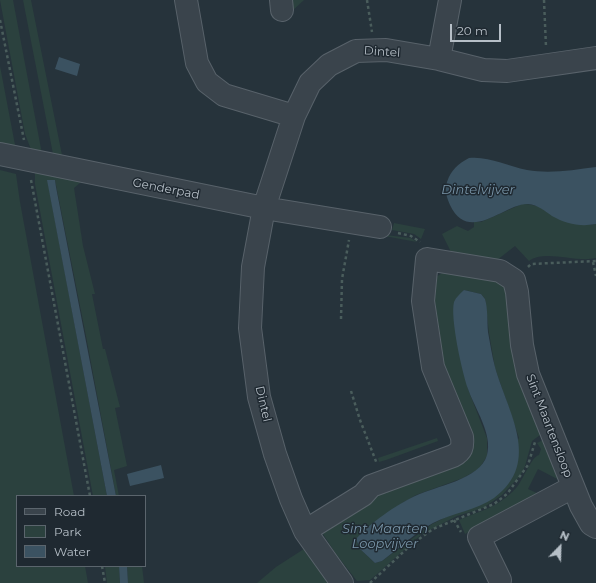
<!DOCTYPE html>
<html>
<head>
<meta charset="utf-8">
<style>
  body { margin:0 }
  #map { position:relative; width:596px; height:583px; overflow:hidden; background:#26333b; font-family:Montserrat,sans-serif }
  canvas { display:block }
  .legend { position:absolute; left:16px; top:495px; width:130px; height:72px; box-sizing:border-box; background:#1f2931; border:1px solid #5b656d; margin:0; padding:5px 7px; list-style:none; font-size:12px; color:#b6bfc7 }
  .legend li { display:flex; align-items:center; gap:8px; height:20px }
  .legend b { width:20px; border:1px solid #5b656d }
  .north { position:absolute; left:540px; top:527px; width:40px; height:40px; -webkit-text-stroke:3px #1f2931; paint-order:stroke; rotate:23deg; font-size:11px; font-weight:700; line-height:16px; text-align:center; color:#b6bfc7 }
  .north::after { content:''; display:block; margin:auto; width:14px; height:18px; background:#b6bfc7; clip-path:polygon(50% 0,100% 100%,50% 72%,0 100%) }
  .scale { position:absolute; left:450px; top:24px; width:51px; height:18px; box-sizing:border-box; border:2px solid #b6bfc7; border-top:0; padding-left:5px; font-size:12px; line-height:14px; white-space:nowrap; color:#b6bfc7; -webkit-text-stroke:3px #1f2931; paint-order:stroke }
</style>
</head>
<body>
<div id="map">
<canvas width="596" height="583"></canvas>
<ul class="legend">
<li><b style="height:5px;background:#3a444c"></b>Road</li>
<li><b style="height:11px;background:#2b413e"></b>Park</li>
<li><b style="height:11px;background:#3b5261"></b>Water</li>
</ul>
<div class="north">N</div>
<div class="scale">20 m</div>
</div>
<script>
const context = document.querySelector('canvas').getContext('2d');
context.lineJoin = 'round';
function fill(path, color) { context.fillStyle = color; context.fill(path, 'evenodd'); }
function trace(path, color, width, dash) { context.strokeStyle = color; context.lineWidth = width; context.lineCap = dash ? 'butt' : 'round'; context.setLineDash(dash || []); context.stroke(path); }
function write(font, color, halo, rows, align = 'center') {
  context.font = font + ' Montserrat,sans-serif'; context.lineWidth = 3; context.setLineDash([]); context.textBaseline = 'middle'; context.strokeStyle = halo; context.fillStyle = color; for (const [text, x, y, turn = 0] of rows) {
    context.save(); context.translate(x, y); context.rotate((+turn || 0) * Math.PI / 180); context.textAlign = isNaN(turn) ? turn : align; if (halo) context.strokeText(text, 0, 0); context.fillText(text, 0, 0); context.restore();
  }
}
const green = new Path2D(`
  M0,0H13L42,154L50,155L53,154L23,0H31L63,160L32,152L25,134Z
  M289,0H304L290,13Z
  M0,66L16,150L0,145Z
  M0,170L16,174L20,202L74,496H17V566H85L88,583H0Z
  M35,170L86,178L74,188L83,246L95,294H92L103,349H105L120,407L115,408L127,466L114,470L119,496H116L86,336L55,180L48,183L107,496H93L35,184Z
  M522,204C548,203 570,228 596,224V258C576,263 545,249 529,261L515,246L492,264L453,256L442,234L457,226L468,231L474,227V222H471H481Z
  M394,223L425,229L421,239L414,234L392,230Z
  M368,233L411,238L417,242Z
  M448,269L501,279L511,293L548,429L532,441L525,466L520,476L502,495L483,508L457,516L422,534L376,575L370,580L357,581L336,554L321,531L376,495L463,458C451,407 438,356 435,303H431V288H436V277ZM464,290L481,294L485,299L489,333L495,368L519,438L454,513L432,524L382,561L375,563L360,549L356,539L401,504L416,495L463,478L479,469L487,456V438L468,389L456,331L454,303Z
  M437,438L438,441L386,460L379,462L378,458Z
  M545,439L561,481L538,469L528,489L539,494L465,534L459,520C482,510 498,508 517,487C523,480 531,457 539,455L541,449L537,443Z
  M307,547L329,583H257L276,567Z
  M105,566H119L120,583H107Z
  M127,566H142L144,583H128Z`);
const water = new Path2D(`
  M59,57L80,64L77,76L55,69Z
  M469,158C489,156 507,166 527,170C550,174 573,170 596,167V224C580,227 566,224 552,216C545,211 538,205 528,204C505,203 469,245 450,205C447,198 444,190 447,182C451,170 458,164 469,158Z
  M47,180H55L56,187L116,496H107Z
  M464,290L481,294L485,299C488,309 487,321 488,332C490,343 492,356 495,367C507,411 543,462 494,498C477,510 453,513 433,523C415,533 398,549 382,561L375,563L360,549L356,539C370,523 396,505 415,496C435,486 480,480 487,455C493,434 475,409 468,389C462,372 450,318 454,302C456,297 460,294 464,290Z
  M161,465L164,478L130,486L127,474Z
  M119,566H127L128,583H120Z`);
const path = new Path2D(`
  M367,0L372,32
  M544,0L546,47
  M0,20L24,140
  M31,180L90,496
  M398,233L411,236L420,242
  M593,262L596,276
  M528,267L531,264L596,261
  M341,319L342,279L349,240
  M351,391L360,420L377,464
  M454,520L461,532
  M102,566L105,583
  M370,583L412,544L433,529L494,504L507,494L528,465L535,442`);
const minor = new Path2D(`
  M186,0L197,63L207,82L224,95L294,116
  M281,0L282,10
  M439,59L450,0
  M0,154L264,208L380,227
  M305,531L363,495L371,486L453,456C462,451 463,447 462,437L433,367L423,301L427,259L500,271L514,280L517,292L522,345L528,374L581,506L591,524L596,527
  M500,580L479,537L573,487
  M342,583L305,531L291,499L275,454L259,397L250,328L253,267L264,208L294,116L310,83L329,65L356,51L386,50L439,59L483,70L507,71L596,58`);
const streetNames = [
  ["Dintel",382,52,4],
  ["Genderpad",166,189,11],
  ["Dintel",263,404,77],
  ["Sint Maartensloop",549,426,69]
];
const waterNames = [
  ["Dintelvijver",478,190],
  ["Sint Maarten",385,529],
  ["Loopvijver",385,544]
];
fill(green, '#2b413e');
fill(water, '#3b5261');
trace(minor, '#58626a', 24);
trace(path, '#4a5d5c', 2.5, [3, 3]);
trace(minor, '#3a444c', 22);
write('12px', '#b6bfc7', '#1f2931', streetNames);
write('italic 13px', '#7995a8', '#1f2931', waterNames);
</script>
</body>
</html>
